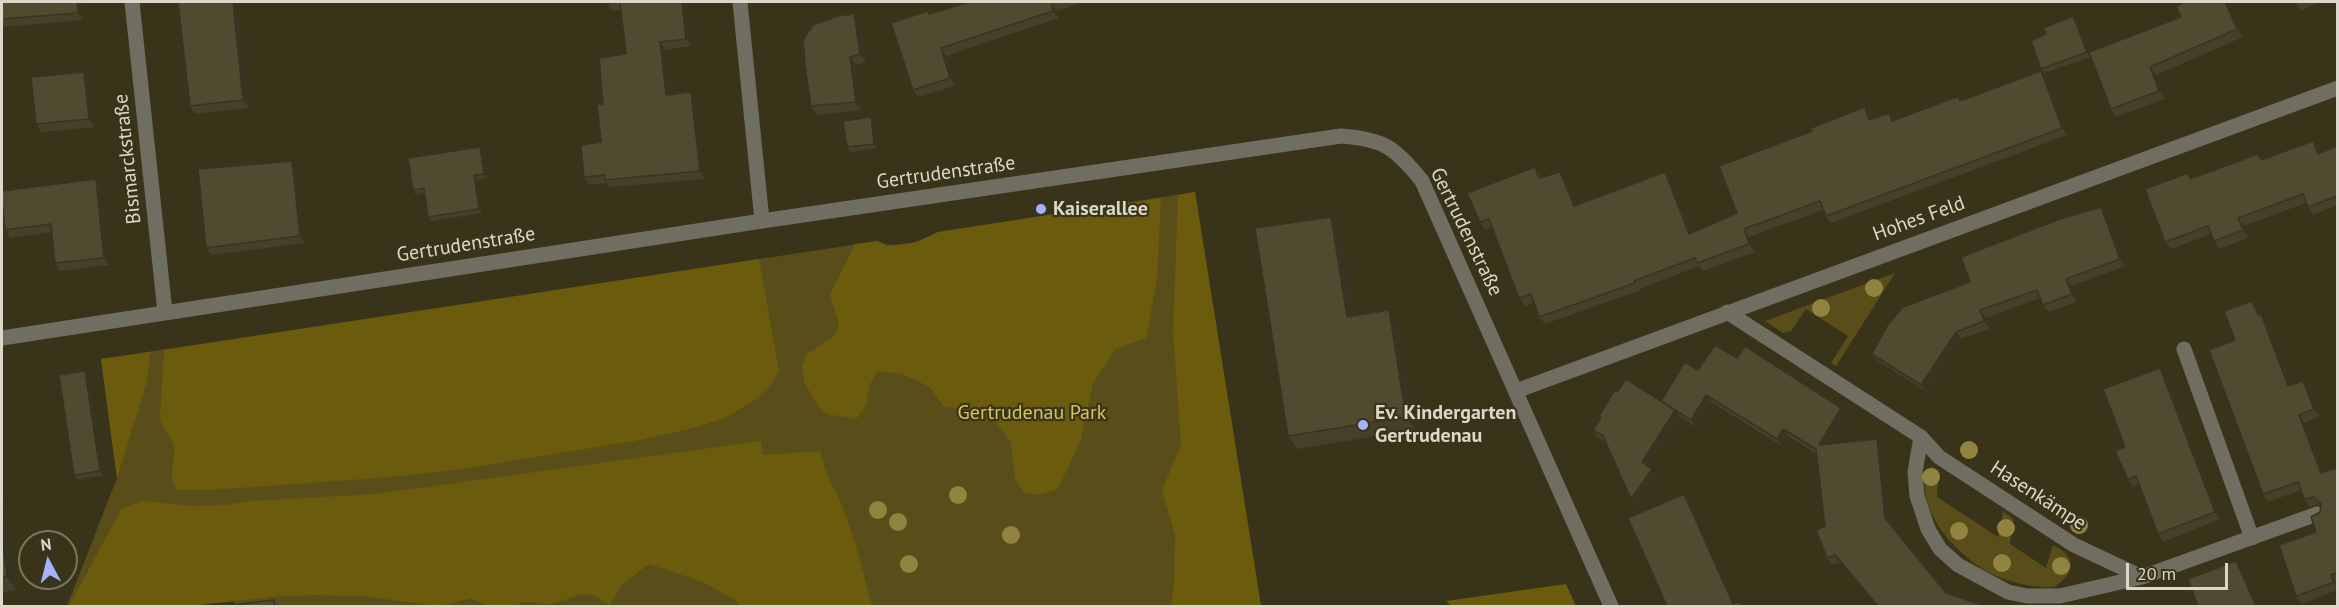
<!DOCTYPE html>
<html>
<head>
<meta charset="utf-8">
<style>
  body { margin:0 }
  #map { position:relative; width:2339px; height:608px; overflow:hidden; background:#393419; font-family:"PT Sans",sans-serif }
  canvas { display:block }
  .frame { position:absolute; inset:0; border:3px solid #dbd8c9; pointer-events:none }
  .north { position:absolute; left:18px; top:530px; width:60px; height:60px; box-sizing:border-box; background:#393419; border:2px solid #7a765f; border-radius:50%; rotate:353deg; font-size:16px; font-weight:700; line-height:24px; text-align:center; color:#dbd8c9 }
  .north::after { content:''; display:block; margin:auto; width:21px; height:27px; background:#a6b1fc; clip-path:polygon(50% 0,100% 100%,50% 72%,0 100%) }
  .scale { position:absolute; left:2126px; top:563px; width:102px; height:27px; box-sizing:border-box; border:3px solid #dbd8c9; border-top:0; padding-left:8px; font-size:18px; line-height:21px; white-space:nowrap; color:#dbd8c9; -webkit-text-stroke:4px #393419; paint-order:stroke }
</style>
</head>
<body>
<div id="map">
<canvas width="2339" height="608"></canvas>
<div class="frame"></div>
<div class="north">N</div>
<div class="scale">20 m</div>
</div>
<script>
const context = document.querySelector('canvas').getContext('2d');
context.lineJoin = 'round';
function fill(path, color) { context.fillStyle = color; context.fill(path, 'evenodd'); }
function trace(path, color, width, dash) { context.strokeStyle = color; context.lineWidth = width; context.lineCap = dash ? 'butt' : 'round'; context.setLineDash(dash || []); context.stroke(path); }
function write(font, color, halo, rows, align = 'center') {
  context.font = font + ' "PT Sans",sans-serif'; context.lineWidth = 4.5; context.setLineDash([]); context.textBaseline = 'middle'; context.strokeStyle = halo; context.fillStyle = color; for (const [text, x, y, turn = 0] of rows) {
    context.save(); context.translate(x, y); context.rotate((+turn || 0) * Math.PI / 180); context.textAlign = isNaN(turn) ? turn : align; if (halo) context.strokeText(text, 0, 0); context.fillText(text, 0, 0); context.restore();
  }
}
const green = new Path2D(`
  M1195,192L1261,606H235L233,600L190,606H67L117,478L101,359L878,241C897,251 920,241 938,232Z
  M1895,273L1836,366L1831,363L1848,336L1806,309L1791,331L1783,333L1765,321Z
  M1932,467L1939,470L1937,497L1998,537L2003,511L2013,519L2010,544L2046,568L2053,545C2077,556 2076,573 2054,587C2033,588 2011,583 1992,574C1959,558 1912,508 1928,469Z`);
const forest = new Path2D(`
  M1195,192L1261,606H1171L1174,584L1175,535L1162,490L1181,445L1173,332L1178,195Z
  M1161,198L1157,280L1146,338L1115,349L1093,383L1081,439L1058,489L1039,495L1024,492L1015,479L1011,442L990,414L943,406L930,387L902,374L878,371L869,386L866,405L856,419L826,414L817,404L805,384L802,367L806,355L834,336L839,325L830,294L855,244L878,241L887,246L918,242L938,232Z
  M759,259L779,371L770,386L756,399L725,418L694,428L634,441L462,469L392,477L211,490H177C166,473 178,460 173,443C169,433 161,427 160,417L164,350Z
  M150,352L147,381L117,478L101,359Z
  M761,441L763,455L820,451C825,475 838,493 846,516C857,545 864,576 872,606H740L737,601L705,583L649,564L622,584L609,606C585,583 575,600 549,604C542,605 537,602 530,602C524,601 518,605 512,606C497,608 484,606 471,598L440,606L360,596L312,595L273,597L190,606H69L122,508L142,501L194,506L226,505L250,501L375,494Z
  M1566,584L1576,606H1451L1446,601Z`);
const minor = new Path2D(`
  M132,2L165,312
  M740,2L762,221
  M1727,312L1921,437L1939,457L2074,545L2142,577L2317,514
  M2,338L762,221L1341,136C1383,139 1395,147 1422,181L1611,606
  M2184,349L2252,538
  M1516,391L2338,88
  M1921,437L1915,472L1917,496L1928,529L1940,549L1958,565L2008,592L2027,596H2060L2142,577`);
const trees = [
  [1874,288],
  [1821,308],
  [1969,450],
  [1931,477],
  [958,495],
  [878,510],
  [898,522],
  [2079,525],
  [2006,528],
  [1959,531],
  [1011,535],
  [2002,563],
  [909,564],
  [2061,566]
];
const wall = new Path2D(`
  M2,2H81L83,20L2,27Z
  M178,2H241H238L249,108L195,114L190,106Z
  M607,2H687L691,46L665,50L671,95L691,92L696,100L705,179L610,187L607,183L589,185L584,177L601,142L603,104L626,54L621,10L612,11L607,3Z
  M970,2H1085L1056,11L1059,18L946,56L955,86L918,97L913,90L930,14Z
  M2227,2L2243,37L2156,75L2165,99L2116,117L2111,109L2181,17Z
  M2295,2H2319L2301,10Z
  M845,16L860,21L866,62L856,65L861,110L816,115L811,106Z
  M2073,16L2076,20L2090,57L2044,73L2041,69L2046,34Z
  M2046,79L2067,135L1831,223L1826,216L1823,210L1749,237L1755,252L1703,271L1699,266L1640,289L1641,290L1545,324L1539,317L1534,303L1525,306L1519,298L1492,227L1485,230L1480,222L1535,167L1542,178L1565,179L1576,205L1665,172L1671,180L1691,233L1737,213L1812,131L1865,107L1872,119L1894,120L1962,100Z
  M90,80L95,127L41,132L36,124Z
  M871,117L874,121L877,148L850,152L847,147Z
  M2313,141L2318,149L2320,154L2337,146V205L2313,215L2308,207L2306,203L2243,226L2248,238L2219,249L2214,241L2211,234L2171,249L2165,242L2192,178L2258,154L2262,159Z
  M480,147L483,151L487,178L477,180L482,213L431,221L428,217L425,193L416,195L413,190Z
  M297,168L305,243L211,255L206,248Z
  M101,187L109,265L60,271L55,263L52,232L10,238L5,230Z
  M2101,207L2106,214L2125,266L2072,286L2077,302L2048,312L2043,305L2040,298L1986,318L1990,329L1961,339L1927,392L1878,361L1872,354Z
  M1340,230L1354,316L1398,323L1415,430L1297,449L1288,436Z
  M2252,301L2257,308L2260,315L2266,322L2290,385L2303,381L2309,388L2320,416L2304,423L2323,472L2337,469V582L2336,583L2337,590L2302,604L2296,596L2316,532L2321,506L2319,505L2309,506L2304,499L2301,490L2268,502L2263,494L2235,340Z
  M1737,358L1841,408L1846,415L1828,444L1877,439L1882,447L1890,524L1946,593L1985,606H1877L1841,562L1832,565L1827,558L1825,526L1817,454L1788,436L1782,446L1711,402L1696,427L1679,416L1680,418L1649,466L1657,476L1636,507L1631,499L1605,442L1598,438L1593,430L1600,419L1599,416L1617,392L1662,402L1698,370Z
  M2160,368L2165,375L2220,519L2163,542L2158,534L2139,484L2133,487L2128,479L2125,447Z
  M88,376L103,476L78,479L74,475Z
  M2,488L16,590L2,592Z`);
const shadedWall = new Path2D(`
  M77,2H81L83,20L78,13Z
  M233,2H238L249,108L243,100Z
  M682,2H687L691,46L686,39Z
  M2225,2H2227L2243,37L2237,29Z
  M1051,3L1056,11L1059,18L1053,11Z
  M854,13L860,21L866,62L860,54Z
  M2073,16L2076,20L2090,57L2087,52Z
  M660,42L665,50L672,103L666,95Z
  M941,48L946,56L955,86L950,78Z
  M850,57L856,65L861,110L856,102Z
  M2150,67L2156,75L2165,99L2159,91Z
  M2041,71L2046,79L2067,135L2062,128Z
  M84,72L90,80L95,127L89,119Z
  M691,92L696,100L705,179L700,171Z
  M1865,107L1870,115L1875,128L1869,120Z
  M871,117L874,121L877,148L874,144Z
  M2313,141L2318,149L2323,162L2318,154Z
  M480,147L483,151L487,178L484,174Z
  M292,161L297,168L305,243L300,236Z
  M1560,172L1565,179L1579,214L1574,206Z
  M1665,172L1671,180L1694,241L1689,234Z
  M474,175L477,180L482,213L479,209Z
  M96,179L101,187L109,265L104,258Z
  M2101,207L2106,214L2125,266L2120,259Z
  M1331,217L1340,230L1356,330L1347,317Z
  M2238,218L2243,226L2248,238L2243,230Z
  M1744,229L1749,237L1755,252L1749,244Z
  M2066,279L2072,286L2077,302L2072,294Z
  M2252,301L2257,308L2263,323L2258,315Z
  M1389,310L1398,323L1415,430L1406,417Z
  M1980,310L1986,318L1990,329L1984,321Z
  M2261,314L2266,322L2293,393L2288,386Z
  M1956,332L1961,339L1927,392L1921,385Z
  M2160,368L2165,375L2220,519L2215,512Z
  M85,371L88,376L103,476L100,471Z
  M2303,381L2309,388L2320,416L2314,409Z
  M1706,395L1711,402L1696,427L1691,420Z
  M1841,408L1846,415L1824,453L1819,445Z
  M1675,410L1680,418L1647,469L1642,462Z
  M2299,415L2304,423L2326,480L2321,473Z
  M1783,429L1788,436L1782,446L1777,439Z
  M1877,439L1882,447L1890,526L1885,518Z
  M1652,469L1657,476L1636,507L1631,499Z
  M2,488L16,590L7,577L2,538Z
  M1684,494L1690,504L1736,606L1733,604Z
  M2236,561L2242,569L2258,606H2256Z
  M2331,575L2336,583L2337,587L2334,582Z`);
const building = new Path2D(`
  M2,2H77L78,13L2,19Z
  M178,2H233L243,100L190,106Z
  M607,2H682L686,39L660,42L666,95L691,92L700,171L605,180V175L584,177L581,145L601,142L597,104H603L599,58L626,54L620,2L607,3Z
  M970,2H1056L1051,3L1053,11L941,48L950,78L913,90L891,23L928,11L929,14Z
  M2185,2H2225L2237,29L2150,67L2159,91L2111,109L2089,52L2181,17L2176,6Z
  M854,13L860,54L850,57L856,102L811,106L804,59L805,58L803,40L813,25L844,14L845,16Z
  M2073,16L2087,52L2041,69L2031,41L2046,34L2043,28Z
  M2041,71L2062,128L1826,216L1820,201L1744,229L1749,244L1697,263L1695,258L1634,281L1635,283L1539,317L1531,294L1519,298L1489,219L1480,222L1467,193L1535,167L1539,178L1560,172L1574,206L1665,172L1689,234L1737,213L1719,166L1812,131L1811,128L1865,107L1869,120L1889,113L1892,121L1959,96L1960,101Z
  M84,72L89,119L36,124L31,77Z
  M871,117L874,144L847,147L843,121Z
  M2313,141L2318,154L2337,146V196L2308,207L2303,194L2238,218L2243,230L2214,241L2208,226L2165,242L2145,189L2188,173L2190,179L2258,154L2261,160Z
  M480,147L484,174L474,175L479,209L428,217L424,188L413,190L408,158Z
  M292,161L300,236L206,248L198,169Z
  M96,179L104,258L55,263L51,224L5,230L2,201V191Z
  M2101,207L2120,259L2066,279L2072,294L2043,305L2037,290L1980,310L1984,321L1956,332L1921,385L1872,354L1887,326L1903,307L1970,282L1961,257L2060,219Z
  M1331,217L1347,317L1389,310L1406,417L1288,436L1255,228Z
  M2252,301L2258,315L2261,314L2288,386L2303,381L2314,409L2299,415L2321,473L2336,468L2337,471V573L2331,575L2334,582L2296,596L2279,545L2316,532L2311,517L2320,512L2321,504L2314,497L2304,499L2298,482L2263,494L2209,350L2235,340L2224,311Z
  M1715,345L1737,358L1745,346L1841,408L1819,445L1877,439L1885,518L1946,593L1985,606H1878L1835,555L1827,558L1816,530L1825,526L1816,449L1783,429L1777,439L1706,395L1691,420L1661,401L1685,362L1698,370Z
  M2160,368L2215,512L2158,534L2136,476L2128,479L2115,451L2125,447L2103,389Z
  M85,371L100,471L74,475L59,375Z
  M1626,379L1675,410L1642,462L1652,469L1631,499L1603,436L1593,430L1601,418L1599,416L1615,390L1617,392Z
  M1684,494L1733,604L1739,602L1741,606H1667L1628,518Z
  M2,538L7,577H2Z
  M2236,561L2256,606H2198L2188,579Z
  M274,600L275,606H225Z`);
const markers = [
  [1041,209,6,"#a6b1fc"],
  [1363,425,6,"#a6b1fc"]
];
const streetNames = [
  ["Bismarckstraße",128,159,-96],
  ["Gertrudenstraße",946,173,-8],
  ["Hohes Feld",1919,219,-20],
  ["Gertrudenstraße",1466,232,64],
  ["Gertrudenstraße",466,245,-9],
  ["Hasenkämpe",2038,496,33]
];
const poiNames = [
  ["Kaiserallee",1053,209],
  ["Ev. Kindergarten",1375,413],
  ["Gertrudenau",1375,436]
];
const parkNames = [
  ["Gertrudenau Park",1032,413]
];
fill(green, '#594e19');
fill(forest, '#6a5b0d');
trace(minor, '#706e61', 15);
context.fillStyle = '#918340';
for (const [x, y] of trees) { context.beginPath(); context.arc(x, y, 9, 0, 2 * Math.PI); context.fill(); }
fill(wall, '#454029');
fill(shadedWall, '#383422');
fill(building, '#504a30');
trace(building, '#383422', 1.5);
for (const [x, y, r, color] of markers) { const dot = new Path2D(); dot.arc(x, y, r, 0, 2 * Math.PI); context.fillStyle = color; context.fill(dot); trace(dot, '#393419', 2); }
write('20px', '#dbd8c9', '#393419', streetNames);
write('bold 20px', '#dbd8c9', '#393419', poiNames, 'left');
write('20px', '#d9c460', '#393419', parkNames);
</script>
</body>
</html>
